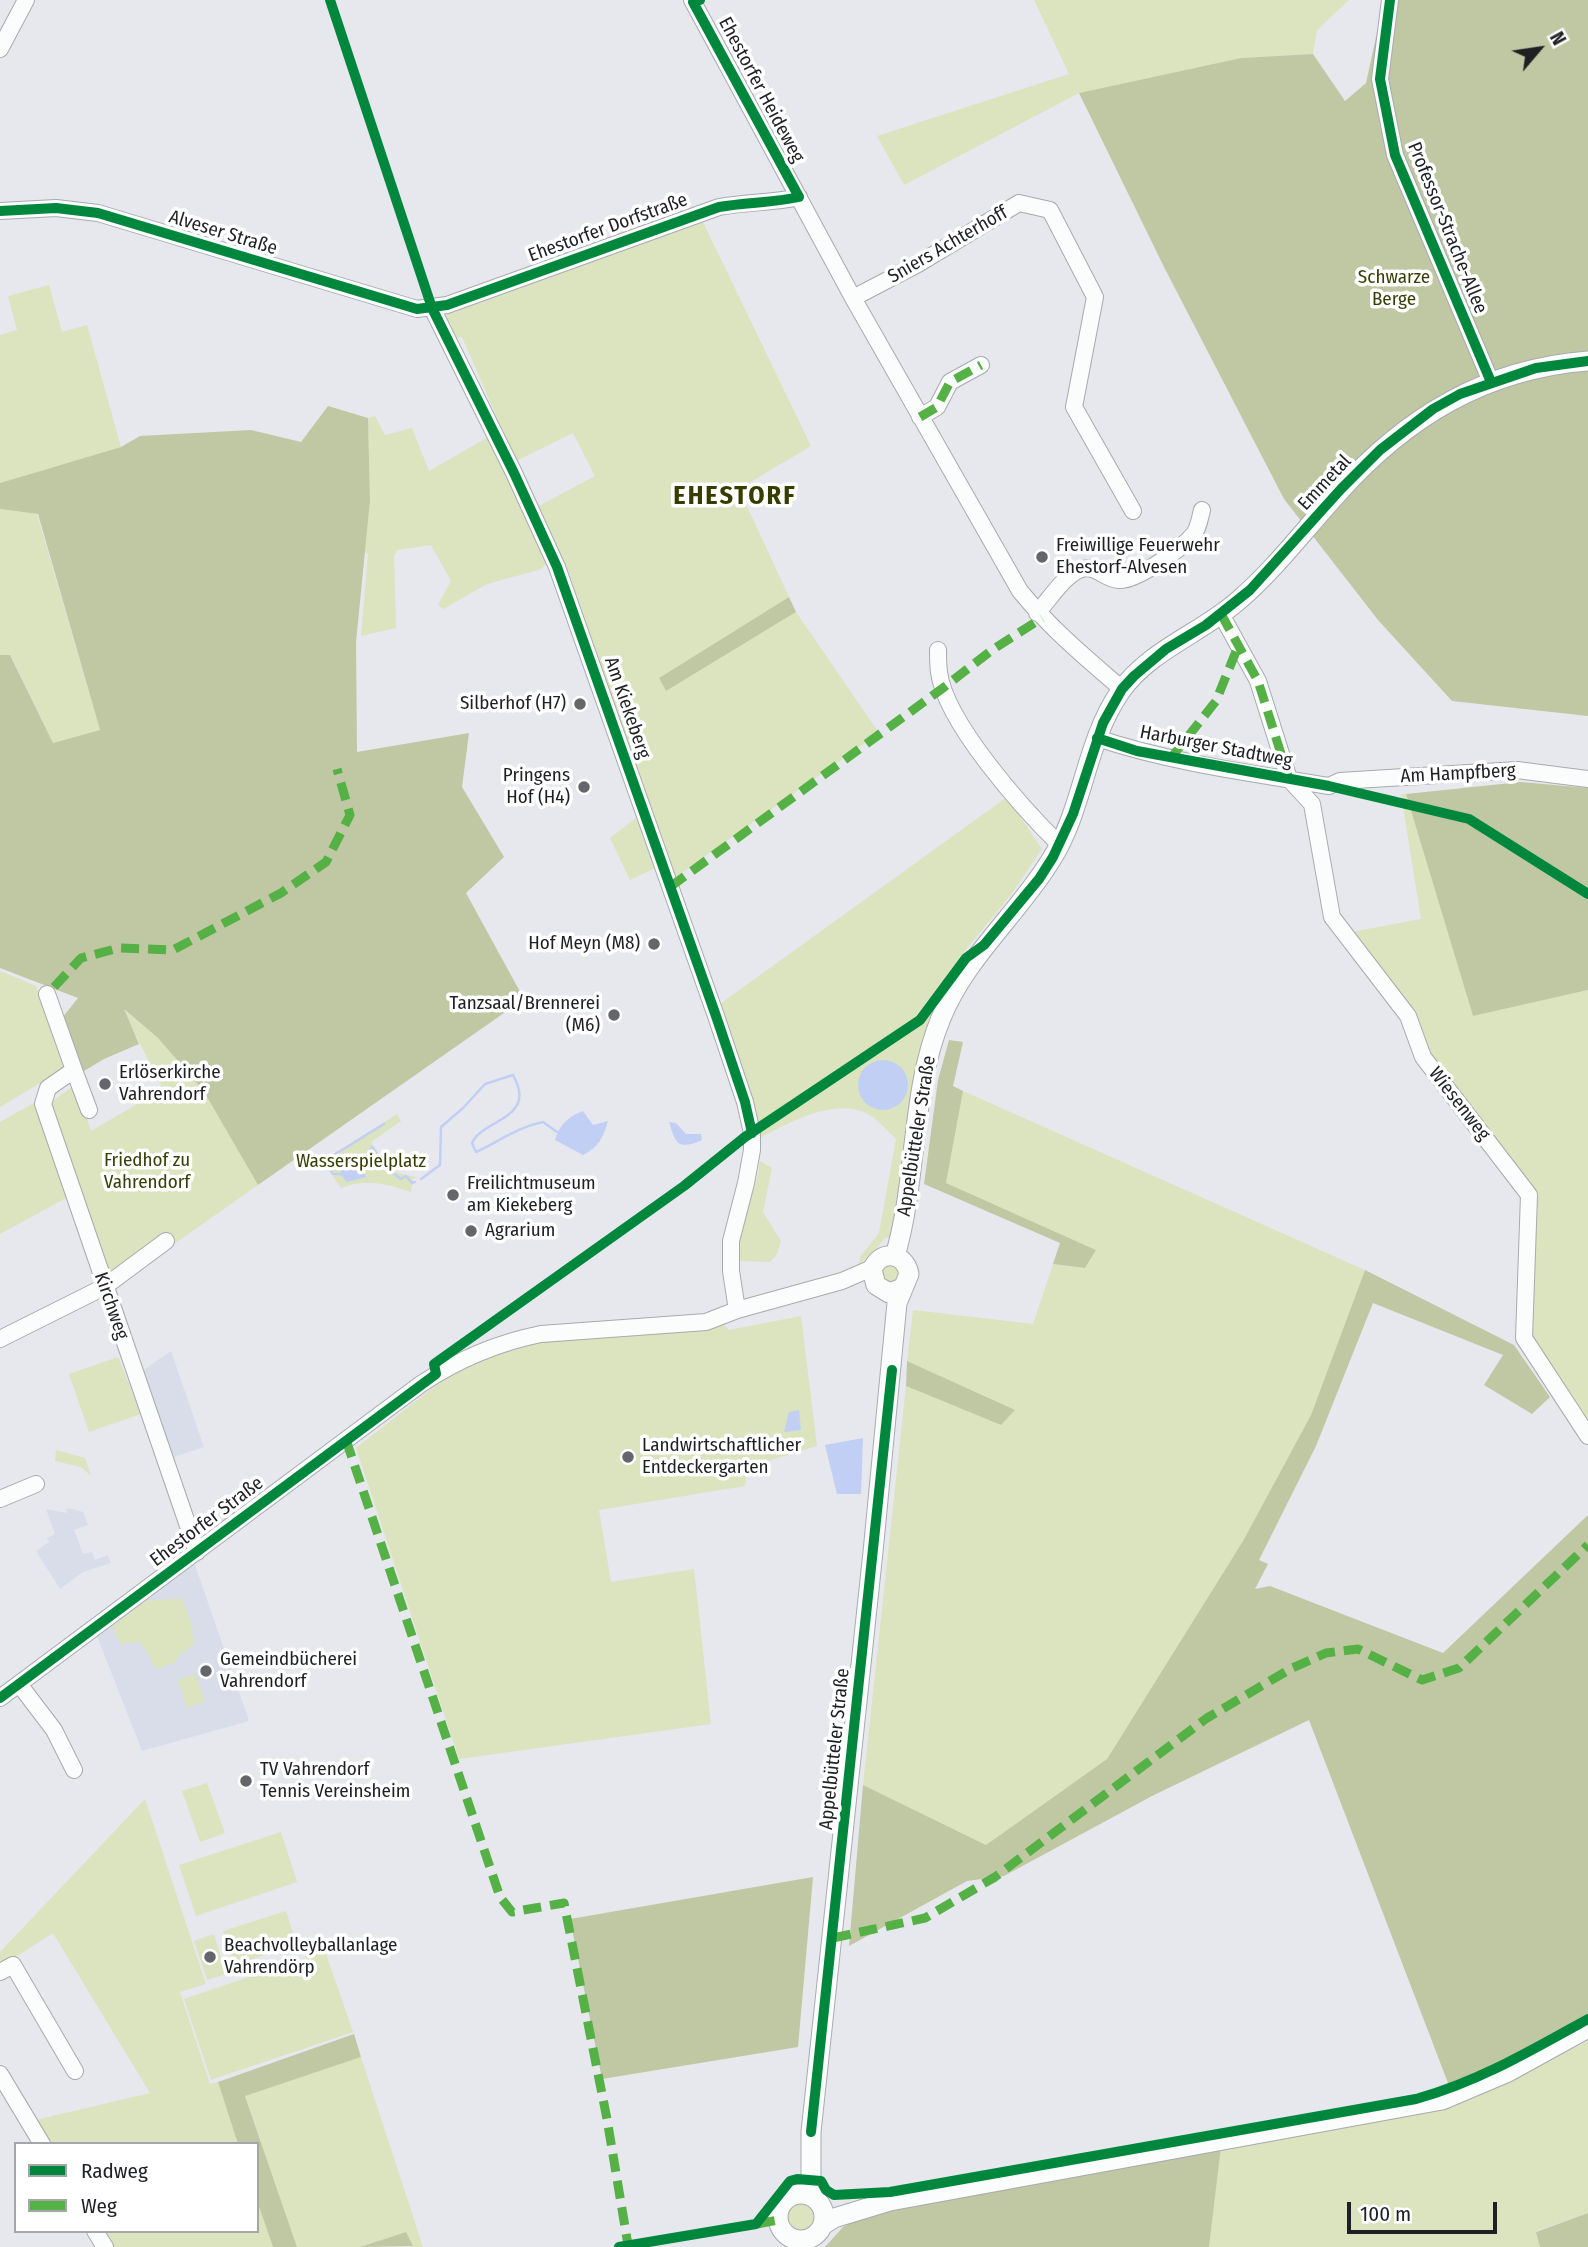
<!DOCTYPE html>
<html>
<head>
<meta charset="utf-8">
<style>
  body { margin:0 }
  #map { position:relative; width:1588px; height:2247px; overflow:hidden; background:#e6e8ee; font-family:"Fira Sans Condensed",sans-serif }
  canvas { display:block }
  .legend { position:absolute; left:14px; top:2142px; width:245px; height:91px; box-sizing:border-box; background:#fff; border:2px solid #a5a6a7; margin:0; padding:9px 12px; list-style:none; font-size:21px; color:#1f2024 }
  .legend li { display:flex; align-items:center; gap:14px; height:35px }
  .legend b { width:35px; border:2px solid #a5a6a7 }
  .north { position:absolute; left:1504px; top:14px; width:70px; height:70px; -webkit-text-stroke:5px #fff; paint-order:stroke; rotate:61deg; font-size:19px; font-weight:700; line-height:28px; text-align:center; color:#1f2024 }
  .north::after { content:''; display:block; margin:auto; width:24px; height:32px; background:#1f2024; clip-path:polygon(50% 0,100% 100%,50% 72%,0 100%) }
  .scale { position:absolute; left:1347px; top:2202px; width:150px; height:32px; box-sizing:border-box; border:4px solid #1f2024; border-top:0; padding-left:9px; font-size:21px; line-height:24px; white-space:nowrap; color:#1f2024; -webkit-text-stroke:5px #fff; paint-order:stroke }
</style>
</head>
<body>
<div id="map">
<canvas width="1588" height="2247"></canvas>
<ul class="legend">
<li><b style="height:9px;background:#00873e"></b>Radweg</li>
<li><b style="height:9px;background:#55b145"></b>Weg</li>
</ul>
<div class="north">N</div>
<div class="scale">100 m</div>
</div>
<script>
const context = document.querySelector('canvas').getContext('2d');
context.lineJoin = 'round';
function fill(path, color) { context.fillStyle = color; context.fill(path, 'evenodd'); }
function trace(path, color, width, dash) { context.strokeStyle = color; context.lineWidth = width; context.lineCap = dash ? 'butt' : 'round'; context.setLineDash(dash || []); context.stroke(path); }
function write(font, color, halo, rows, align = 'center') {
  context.font = font + ' "Fira Sans Condensed",sans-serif'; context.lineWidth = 7; context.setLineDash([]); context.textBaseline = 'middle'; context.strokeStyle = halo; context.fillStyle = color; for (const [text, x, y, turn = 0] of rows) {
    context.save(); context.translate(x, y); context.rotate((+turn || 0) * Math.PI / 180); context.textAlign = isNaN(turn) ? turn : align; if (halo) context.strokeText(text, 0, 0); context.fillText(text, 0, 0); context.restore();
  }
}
const built = new Path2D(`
  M171,1351L204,1447L174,1457L142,1371Z
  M67,1508L83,1512L88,1525L74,1530L83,1554L92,1552L95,1560L108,1555L111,1563L83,1572L60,1589L36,1551L49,1542L47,1538L55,1534L46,1509L66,1513Z
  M194,1562L249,1721L142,1751L97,1636Z`);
const green = new Path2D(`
  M1034,0H1349L1317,30L1313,54L1241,58L1079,93L904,185L877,136L1069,74Z
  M701,218L811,446L739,489L789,597L659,678L666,691L796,612L879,733L673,879L569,573L539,506L595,476L573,433L516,461L462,337L454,338L446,315Z
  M49,285L62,332L87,325L121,447L0,483V335L17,330L8,296Z
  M375,416L385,435L412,428L429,471L490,436L548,559L542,569L487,584L443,609L438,605L451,581L431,545L397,550L394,556L396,628L361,636L368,554L365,552L370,503L368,418Z
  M0,509L37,514L100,730L53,743L11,656L0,655Z
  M1401,794H1406L1473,1016L1588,990V1429L1528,1340L1536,1198L1427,1060L1346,933L1421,919Z
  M1007,797L1042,849L1010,896L959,958L919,1017L755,1128L720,1004Z
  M645,811L664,864L630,880L610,838Z
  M0,971L36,986L67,1067L0,1107Z
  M122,1008L158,1038L203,1090L258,1185L174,1244L168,1236L109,1276L50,1103L76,1084L91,1131L163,1089Z
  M931,1012L937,1016L891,1237L885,1238L871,1255L859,1264L860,1257L879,1233L896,1139C887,1131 877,1118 866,1113C832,1098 789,1123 760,1138V1132L921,1022Z
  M963,1091L1365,1270L1311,1415L1243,1541L1107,1759L986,1845L863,1785L906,1386L1001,1425L1015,1410L907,1361L913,1310L1033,1324L1053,1264L1085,1268L1096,1250L946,1183Z
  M34,1103L68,1197L0,1234V1122Z
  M397,1114L401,1121L371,1142C388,1166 387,1173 417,1177L413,1179L411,1192C387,1184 366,1178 341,1188L322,1161Z
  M760,1161L772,1168L763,1212L781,1241L777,1254L770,1262L739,1261C737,1226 756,1195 760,1161Z
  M882 1274a9 9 0 1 1 18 0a9 9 0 1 1-18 0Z
  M801,1316L817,1446L748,1467L745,1486L599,1510L611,1582L694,1569L711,1724L459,1759L356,1448L445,1378L515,1346L576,1338L704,1326L709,1329L724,1325L729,1330Z
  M118,1357L141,1414L89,1432L69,1374Z
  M56,1450L85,1458L91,1476L81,1467L55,1461Z
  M182,1598L192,1626L194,1644L179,1656L175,1663L156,1669L144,1647L138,1642L120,1644L112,1626L145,1601Z
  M196,1674L205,1702L187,1708L178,1680Z
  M207,1783L225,1833L200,1842L182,1791Z
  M145,1799L206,1984L180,1992L210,2084L218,2082L238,2144H48L35,2124L40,2119L150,2093L53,1933L0,1967V1952Z
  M281,1832L297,1882L196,1916L179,1865Z
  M286,1911L297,1945L234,1965L223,1931Z
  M214,1934L226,1974L207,1980L194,1941Z
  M325,1951L353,2032L211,2080L184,1999Z
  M1588,2041V2213L1536,2231L1540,2247H1209L1221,2147L1439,2110L1480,2095Z
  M361,2057L423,2247H411L406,2232L360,2247H297L245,2095Z
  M257,2201L273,2247H113L103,2231H257Z
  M788 2217a13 13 0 1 1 26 0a13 13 0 1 1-26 0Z`);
const forest = new Path2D(`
  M1384,0H1588V716L1452,701L1378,620L1284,499L1164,267L1079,93L1241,58L1313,54L1345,101L1366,83Z
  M328,406L368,418L370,501L356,642L357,752L469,733L462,787L504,857L466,893L524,999L258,1185L203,1090L158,1038L124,1009L139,1044L104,1059L79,1074L58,1023L78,998L0,968V655H10L53,743L100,730L38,514L0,509V483L121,447L140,436L251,430L301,442Z
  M789,597L796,612L666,691L659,678Z
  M1521,782L1588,788V990L1473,1016L1406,794Z
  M949,1040L963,1042L953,1086L963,1091L946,1183L1096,1250L1085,1268L1053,1264L1060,1243L924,1184L938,1080Z
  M1365,1270L1514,1345L1550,1397L1532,1414L1484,1385L1503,1355L1373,1303L1316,1446L1259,1560L1268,1564L1255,1589L1270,1586L1443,1653L1588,1515V2020L1453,2096L1309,1720L1152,1796L1004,1876L967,1881L849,1946L863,1785L986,1845L1107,1759L1243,1541L1311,1415Z
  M907,1361L1013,1409L1015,1410L1001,1425L906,1386Z
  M813,1877L798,2047L602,2079L570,1919Z
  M354,2034L361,2057L245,2096L297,2247H273L257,2201V2144H238L218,2082Z
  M1221,2147L1209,2247H825L843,2227L861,2217Z
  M1588,2213V2247H1540L1536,2232Z
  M406,2232L413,2246L360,2247Z`);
const water = new Path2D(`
  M858 1085a25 25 0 1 1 50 0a25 25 0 1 1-50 0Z
  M583,1111L593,1125L608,1121C603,1138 599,1147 583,1155L555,1140C559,1125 569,1116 583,1111Z
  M669,1122L676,1123L686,1134H701L702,1140C678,1150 676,1145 669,1122Z
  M351,1161L362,1169L366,1177L347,1182L340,1174C341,1166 343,1163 351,1161Z
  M799,1410L801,1430L784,1432L789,1412Z
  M863,1438L861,1494H837L825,1445Z`);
const stream = new Path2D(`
  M359,1169H362V1161L372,1147L388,1169L401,1179L406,1176L412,1183L415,1182
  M342,1174H333L329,1167L334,1155L384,1124
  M421,1179L440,1165L441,1127L463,1108L485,1084L513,1075C538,1120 483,1118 472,1143L476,1152C500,1141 515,1128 543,1122L557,1132`);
const minor = new Path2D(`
  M692,0L853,298L1020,591C1050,628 1086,658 1122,689
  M1390,0L1380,79L1395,155L1491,382
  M0,49L26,0
  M0,211L56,208L98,213L417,309L447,305L719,207C746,202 773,203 799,197
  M853,298L918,264L1019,203L1050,210L1095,297L1074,407L1133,511
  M432,308L514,473L557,567L716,1016L745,1102L752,1133V1150L746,1183L731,1241V1271L737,1310
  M920,417L937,407L950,382L981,365
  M1037,613C1049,600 1063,577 1079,570C1095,563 1103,579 1119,580C1137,581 1181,549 1193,535C1198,530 1200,518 1202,510
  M1221,614L1258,681L1289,779L1312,804L1332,917L1408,1016L1423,1057L1529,1195L1524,1338L1588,1436
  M938,650C938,657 938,665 939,672C945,722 1024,810 1060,845
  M1097,738C1172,763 1251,773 1329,786L1340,781L1517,770L1588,779
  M47,994L74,1070L48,1088L43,1104L197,1552
  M74,1070L89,1110
  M0,1339L104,1287L166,1241
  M0,1499L36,1484
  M19,1684L54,1730L74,1770
  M0,1698L421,1384C459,1359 496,1343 541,1334L706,1322L737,1310L842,1281L872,1268
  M0,1972L13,1965L75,2071
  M0,2074L42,2144
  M95,2231L105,2247`);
const major = new Path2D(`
  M895,1256C918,1178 910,1093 941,1018C966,957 1017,915 1051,860C1084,808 1085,743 1120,692C1149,650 1202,633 1239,600C1276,568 1305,529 1338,493C1406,417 1485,369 1588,361
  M778 2217a23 23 0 1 1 46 0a23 23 0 1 1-46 0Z
  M816,2199L811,2184V2132L873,1552L897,1303L909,1274C905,1252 880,1249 872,1270L876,1285L889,1293L903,1288
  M823,2225L834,2218L890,2201L1442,2100L1508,2072L1588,2028`);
const quiet = new Path2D(`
  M920,417L937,407L950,382L981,365
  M1221,614L1258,681L1289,779
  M1171,758L1216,701L1239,644
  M670,887L943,688L992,650L1042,618
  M54,987L81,958L119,948L173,950L281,893L326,862L350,815L337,769
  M346,1440L500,1897L512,1912L564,1903L607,2119L628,2245
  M833,1938L925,1918L995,1877L1207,1718L1292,1668L1326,1653L1358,1649L1422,1680L1459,1668L1588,1545
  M757,2224L778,2220`);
const cycleway = new Path2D(`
  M330,0L432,308L514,473L557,567L716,1016L745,1102L752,1133
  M1390,0L1380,79L1395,155L1491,382
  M0,211L56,208L98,213L417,309L447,305L719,207C746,202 773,203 799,197L693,2L700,0
  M1097,738L1137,751L1329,786L1469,819L1588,894
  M0,1698L436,1374L434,1364L684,1186L745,1137L920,1020L966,958L984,945L1039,879L1053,857L1073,814L1103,723L1122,689L1134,676L1166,649L1206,625L1250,590L1341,489L1380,450L1433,409L1460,394L1536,368L1588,361
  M811,2132L892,1370
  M619,2247L756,2224L790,2181L797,2179L821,2181L826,2190L834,2195L890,2192L1416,2099C1478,2082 1532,2050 1588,2019`);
const markers = [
  [1042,557,7,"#65666b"],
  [580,704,7,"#65666b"],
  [584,787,7,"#65666b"],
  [654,944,7,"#65666b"],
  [614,1015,7,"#65666b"],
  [105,1084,7,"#65666b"],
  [453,1195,7,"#65666b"],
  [471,1231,7,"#65666b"],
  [628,1457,7,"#65666b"],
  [206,1671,7,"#65666b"],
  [246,1781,7,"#65666b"],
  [210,1957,7,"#65666b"]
];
const streetNames = [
  ["Ehestorfer Heideweg",761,90,62],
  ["Ehestorfer Dorfstraße",608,228,-20],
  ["Professor-Strache-Allee",1447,228,68],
  ["Alveser Straße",223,233,17],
  ["Sniers Achterhoff",948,245,-30],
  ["Emmetal",1325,483,-47],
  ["Am Kiekeberg",627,708,71],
  ["Harburger Stadtweg",1216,747,11],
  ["Am Hampfberg",1458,774,-3],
  ["Wiesenweg",1459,1104,52],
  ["Appelbütteler Straße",917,1136,-81],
  ["Kirchweg",111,1306,71],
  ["Ehestorfer Straße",207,1522,-37],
  ["Appelbütteler Straße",835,1749,-84]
];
const parkNames = [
  ["Schwarze",1394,278],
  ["Berge",1394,300],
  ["Friedhof zu",147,1161],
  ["Vahrendorf",147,1183],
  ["Wasserspielplatz",361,1162]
];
const poiNames = [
  ["Freiwillige Feuerwehr",1056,546],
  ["Ehestorf-Alvesen",1056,568],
  ["Silberhof (H7)",566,704,"right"],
  ["Pringens",570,776,"right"],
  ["Hof (H4)",570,798,"right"],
  ["Hof Meyn (M8)",640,944,"right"],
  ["Tanzsaal/Brennerei",600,1004,"right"],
  ["(M6)",600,1026,"right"],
  ["Erlöserkirche",119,1073],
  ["Vahrendorf",119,1095],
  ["Freilichtmuseum",467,1184],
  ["am Kiekeberg",467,1206],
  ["Agrarium",485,1231],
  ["Landwirtschaftlicher",642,1446],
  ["Entdeckergarten",642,1468],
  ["Gemeindbücherei",220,1660],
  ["Vahrendorf",220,1682],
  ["TV Vahrendorf",260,1770],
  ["Tennis Vereinsheim",260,1792],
  ["Beachvolleyballanlage",224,1946],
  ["Vahrendörp",224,1968]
];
const districtNames = [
  ["EHESTORF",735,497]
];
fill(built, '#d9dde9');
fill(green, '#dbe3bf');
fill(forest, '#c0c7a3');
fill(water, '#c2cff5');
trace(stream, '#c2cff5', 2.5);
trace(minor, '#a8aaae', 18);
trace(major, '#a8aaae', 21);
trace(minor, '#fbfcfc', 16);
trace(major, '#fbfcfc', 19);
trace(quiet, '#55b145', 9, [18, 9]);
trace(cycleway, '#00873e', 10);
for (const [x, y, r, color] of markers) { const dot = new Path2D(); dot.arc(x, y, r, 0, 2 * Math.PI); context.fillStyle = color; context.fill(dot); trace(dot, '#fff', 2.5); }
write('19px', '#1f2024', '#fff', streetNames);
write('19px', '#383f07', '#fff', parkNames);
write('19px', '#1f2024', '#fff', poiNames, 'left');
context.letterSpacing = '2px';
write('bold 26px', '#363d00', '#fff', districtNames);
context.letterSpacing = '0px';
</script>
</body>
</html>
